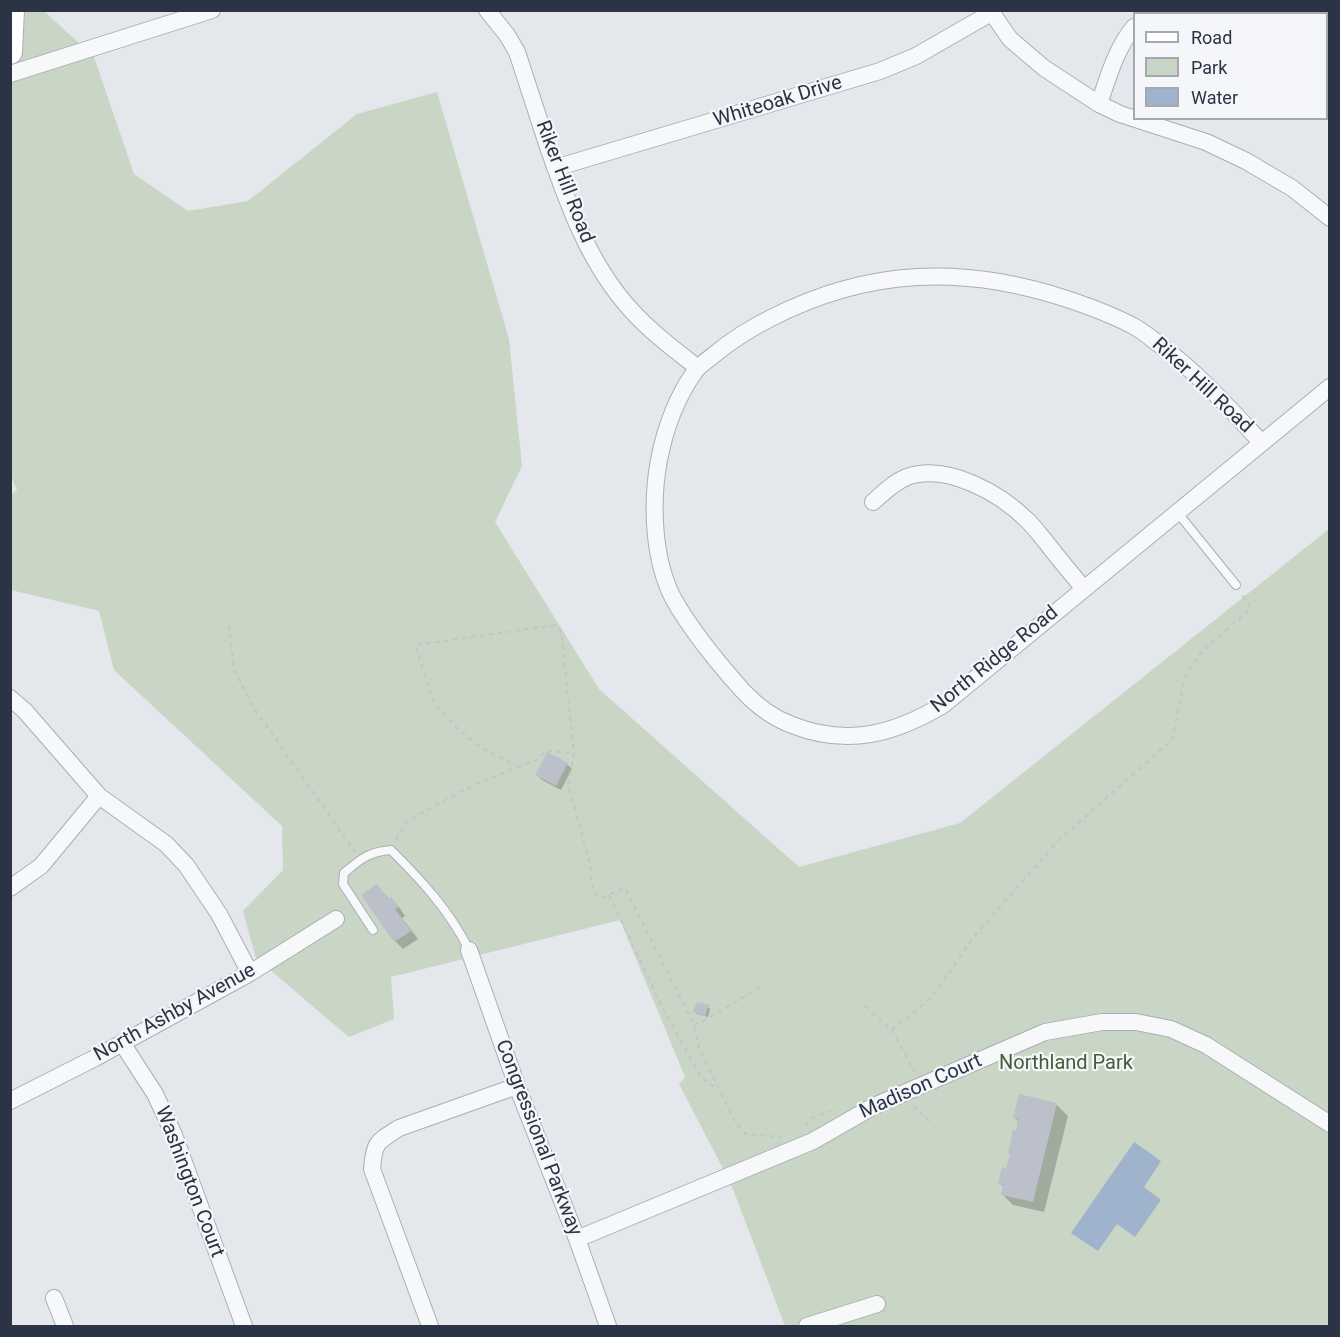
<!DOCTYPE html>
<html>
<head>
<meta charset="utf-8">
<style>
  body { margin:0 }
  #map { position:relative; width:1340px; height:1337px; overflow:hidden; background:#e4e7ec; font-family:Roboto,sans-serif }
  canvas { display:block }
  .frame { position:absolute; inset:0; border:12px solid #2b3445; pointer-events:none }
  .legend { position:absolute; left:1133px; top:12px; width:195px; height:108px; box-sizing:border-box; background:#f4f6f9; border:2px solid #a4a8b1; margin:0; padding:8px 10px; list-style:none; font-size:18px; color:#2b3445 }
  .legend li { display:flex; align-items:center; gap:12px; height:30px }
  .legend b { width:30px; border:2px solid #a4a8b1 }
</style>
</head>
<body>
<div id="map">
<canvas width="1340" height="1337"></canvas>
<div class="frame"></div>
<ul class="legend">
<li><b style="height:8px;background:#fff"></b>Road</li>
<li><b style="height:16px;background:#c9d6c5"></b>Park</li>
<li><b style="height:16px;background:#9fb4cc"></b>Water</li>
</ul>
</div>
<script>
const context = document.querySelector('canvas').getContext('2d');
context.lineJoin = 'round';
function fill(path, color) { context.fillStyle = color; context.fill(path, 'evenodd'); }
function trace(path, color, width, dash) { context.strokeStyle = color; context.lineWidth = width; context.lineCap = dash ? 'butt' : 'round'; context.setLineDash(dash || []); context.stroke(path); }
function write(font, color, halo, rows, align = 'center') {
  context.font = font + ' Roboto,sans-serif'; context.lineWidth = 4.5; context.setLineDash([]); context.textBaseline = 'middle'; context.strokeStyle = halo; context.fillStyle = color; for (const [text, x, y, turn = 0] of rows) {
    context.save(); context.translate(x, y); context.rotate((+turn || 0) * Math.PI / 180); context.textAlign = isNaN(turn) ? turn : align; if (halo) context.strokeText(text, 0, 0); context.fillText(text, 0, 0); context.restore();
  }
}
const green = new Path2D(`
  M11,10L44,11L94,57L134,174L188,211L248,201L357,114L437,92L509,339L522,466L495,522L599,689L799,867L960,823L1329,529V1326H785L731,1184L679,1084L685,1077L620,920L391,977L394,1019L349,1037L256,958L243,911L283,870L282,826L114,670L99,611L11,590V495L17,490L10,474Z`);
const water = new Path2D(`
  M1134,1142L1161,1161L1144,1187L1161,1200L1135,1237L1117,1224L1098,1251L1071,1233Z`);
const shadow = new Path2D(`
  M567,764L572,769L561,790L542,780L537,775Z
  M377,886L390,900L391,899L399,907L405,916L402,918L418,939L403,949L395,941L363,895Z
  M708,1007L710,1009L708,1017L697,1014L695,1012Z
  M1020,1096L1057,1105L1068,1116L1044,1212L1013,1205L1002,1194L1004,1187L999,1183L1008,1170L1017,1132L1019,1122L1015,1118Z`);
const building = new Path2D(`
  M547,752L568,763L556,786L535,775Z
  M377,884L388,899L391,897L398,907L395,909L411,931L394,942L361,895Z
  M697,1002L709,1005L705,1016L693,1012Z
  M1019,1094L1057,1103L1033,1202L1001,1195L1003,1185L998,1183L1002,1167L1006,1168L1010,1155L1008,1154L1013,1130L1016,1131L1018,1119L1013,1118Z`);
const path = new Path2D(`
  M229,625L234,670L254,708L355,852
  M519,767L482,748L458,729L434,703L415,645L556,625L561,631L574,753
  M396,840L406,823L427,810L462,791L485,780L539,759L545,751L574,753L568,785L590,864L593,891L597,896L603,897L625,888L694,1025L699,1048L737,1125L746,1134L781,1137
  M609,895L661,1005L700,1076L717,1089
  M865,1006L892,1030L915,1072
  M694,1025L704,1021L760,987
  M892,1030L931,998L976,934L1058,841L1172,740L1185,677L1202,651L1251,608L1242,594
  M913,1106L932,1123
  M806,1126L812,1118L831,1111`);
const lane = new Path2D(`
  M1177,512L1236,585
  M373,930L343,884L344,873C361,859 368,852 391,850C421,880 450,911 469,950`);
const street = new Path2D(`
  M487,10L507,35L517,52C527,82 537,113 547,144C567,202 589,265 632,311C652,333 675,350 698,368
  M990,10L1010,39L1044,68L1099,104L1120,114L1206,142L1246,161L1292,188L1330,218
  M1146,14L1149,10
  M10,74L212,10
  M1099,104C1108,78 1116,48 1134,27
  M555,168L880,71L916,56L991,13
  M1261,442C1229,408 1198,373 1160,345C1152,339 1144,332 1135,327C1113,315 1091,307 1067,299C964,265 869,268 771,318C751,328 732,340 715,354C709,359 701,364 696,370C677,396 665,429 659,460C651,503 653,559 673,598C692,632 717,662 743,691C757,706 773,718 792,725C848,747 894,734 943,705L1330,387
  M873,502C883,493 894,482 907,477C947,463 1000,493 1028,521C1034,527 1040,535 1046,542C1058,558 1071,573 1084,589
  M10,698L25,711L99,796L166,844L186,865L219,914L250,973
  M10,888L41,866L99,796
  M469,950L517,1086L577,1239L608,1326
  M122,1043L155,1094L174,1135L244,1326
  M10,1101L95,1058L250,973L336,919
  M577,1239L813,1141L874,1106L1045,1032L1102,1022H1136L1171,1029L1206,1045L1330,1124
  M54,1298L65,1326
  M430,1326L372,1169C374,1142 377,1142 399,1128L517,1086
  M807,1326L877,1304`);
const secondary = new Path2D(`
  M10,52L12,10`);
const streetNames = [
  ["Whiteoak Drive",778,102,-17],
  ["Riker Hill Road",564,182,69],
  ["Riker Hill Road",1202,386,43],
  ["North Ridge Road",995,660,-39],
  ["North Ashby Avenue",175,1013,-29],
  ["Madison Court",921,1087,-24],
  ["Congressional Parkway",538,1138,69],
  ["Washington Court",189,1182,69]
];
const parkNames = [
  ["Northland Park",1066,1064]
];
fill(green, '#c9d6c5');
fill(water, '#9fb4cc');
fill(shadow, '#0003');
fill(building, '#bbc0ca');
trace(lane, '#a9aeb7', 10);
trace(street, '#a9aeb7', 18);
trace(secondary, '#a9aeb7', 26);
trace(path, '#c2c5cb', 2, [4.5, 4.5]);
trace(lane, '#f7f8fa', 8);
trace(street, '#f7f8fa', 16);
trace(secondary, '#fff', 24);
write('20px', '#2b3445', '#f4f6f9', streetNames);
write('20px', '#3f6138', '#f4f6f9', parkNames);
</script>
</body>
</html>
